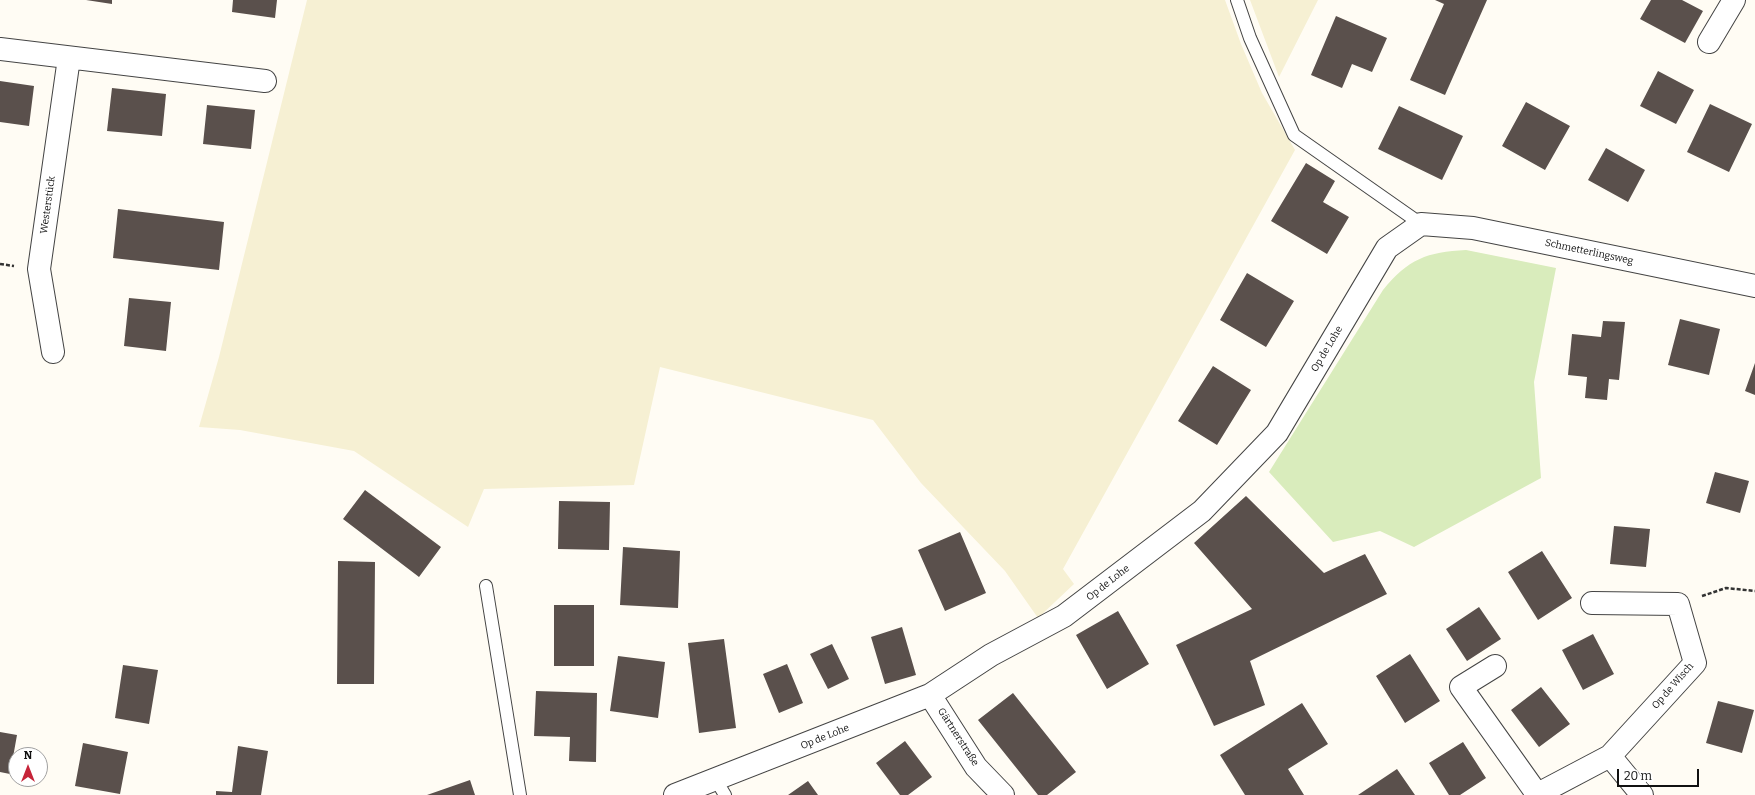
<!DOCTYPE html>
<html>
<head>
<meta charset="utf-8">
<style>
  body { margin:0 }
  #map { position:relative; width:1755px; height:795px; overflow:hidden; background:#fffcf4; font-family:Bitter,serif }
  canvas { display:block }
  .north { position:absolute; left:8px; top:747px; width:40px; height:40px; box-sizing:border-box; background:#fff; border:1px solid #a0a0a0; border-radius:50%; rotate:0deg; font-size:11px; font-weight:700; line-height:16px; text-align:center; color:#111 }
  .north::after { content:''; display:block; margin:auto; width:14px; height:18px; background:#c62439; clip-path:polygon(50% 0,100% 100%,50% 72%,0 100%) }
  .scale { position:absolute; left:1617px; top:769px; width:82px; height:18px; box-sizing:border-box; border:2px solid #111; border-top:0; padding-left:5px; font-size:12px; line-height:14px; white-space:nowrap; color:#111; -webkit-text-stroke:3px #fff; paint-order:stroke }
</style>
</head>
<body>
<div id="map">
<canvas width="1755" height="795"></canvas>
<div class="north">N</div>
<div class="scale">20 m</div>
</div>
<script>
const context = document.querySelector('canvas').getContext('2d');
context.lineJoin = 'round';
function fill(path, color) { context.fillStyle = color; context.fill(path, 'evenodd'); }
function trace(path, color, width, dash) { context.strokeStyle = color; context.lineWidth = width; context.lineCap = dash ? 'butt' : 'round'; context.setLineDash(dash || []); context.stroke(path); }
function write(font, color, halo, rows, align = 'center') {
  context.font = font + ' Bitter,serif'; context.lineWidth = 4; context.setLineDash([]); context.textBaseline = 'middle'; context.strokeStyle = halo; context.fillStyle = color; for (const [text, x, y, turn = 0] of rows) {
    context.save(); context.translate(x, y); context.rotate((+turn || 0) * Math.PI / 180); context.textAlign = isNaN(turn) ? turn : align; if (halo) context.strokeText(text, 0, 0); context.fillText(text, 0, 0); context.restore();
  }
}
const farmland = new Path2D(`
  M307,0H1225L1241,44L1262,93L1295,150L1063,569L1074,584L1038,618L1005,571L921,483L873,420L660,367L634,485L484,489L468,527L354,451L240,430L199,427L219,357Z
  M1250,0H1318L1279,77Z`);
const green = new Path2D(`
  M1466,250L1556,268L1534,382L1541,478L1414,547L1380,531L1333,542L1269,472L1383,290C1408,259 1427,252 1466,250Z`);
const building = new Path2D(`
  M86,0H112V4Z
  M233,0H277L275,18L232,12Z
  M1435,0H1487L1445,95L1410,80L1444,4Z
  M1651,0H1682L1703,11L1685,43L1640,19Z
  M1336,16L1387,38L1372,72L1352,64L1342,88L1311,75Z
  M1658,71L1694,90L1676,124L1640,106Z
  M0,81L34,86L29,126L0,122Z
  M112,88L166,94L162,136L107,131Z
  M1526,102L1570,126L1545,170L1502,146Z
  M1710,104L1752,124L1729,172L1687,152Z
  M207,105L255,110L251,149L203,144Z
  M1399,106L1463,136L1442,180L1378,149Z
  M1606,148L1645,170L1628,202L1588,180Z
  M1306,163L1335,181L1323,202L1349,217L1327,254L1271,221Z
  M118,209L224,222L219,270L113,258Z
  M1247,273L1294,301L1266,347L1220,320Z
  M129,298L171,302L166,351L124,346Z
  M1680,319L1720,329L1709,375L1668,365Z
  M1603,321L1625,322L1619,380L1609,379L1607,400L1585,398L1587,377L1568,375L1572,334L1601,337Z
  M1755,363V395L1745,391Z
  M1213,366L1251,390L1217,445L1178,421Z
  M1715,472L1749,481L1740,513L1706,503Z
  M365,490L441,547L419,577L343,519Z
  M1246,496L1324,573L1365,554L1387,594L1250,661L1265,705L1214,726L1176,645L1252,609L1194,543Z
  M559,501L610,502L609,550L558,549Z
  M1614,526L1650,529L1646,567L1610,564Z
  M960,532L986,593L945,611L918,550Z
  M623,547L680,551L678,608L620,605Z
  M1542,551L1572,598L1538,620L1508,572Z
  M338,561L375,562L374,684H337Z
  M554,605H594V666H554Z
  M1479,607L1501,639L1467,661L1446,629Z
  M1118,611L1149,664L1107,689L1076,635Z
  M902,627L916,675L885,684L871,637Z
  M1593,634L1614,674L1583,690L1562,650Z
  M724,639L736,728L699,733L688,643Z
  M832,644L849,679L828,689L810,654Z
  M1410,654L1440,701L1405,723L1376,676Z
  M618,656L665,662L658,718L610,711Z
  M787,664L803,703L779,713L763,674Z
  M123,665L158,670L149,724L115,718Z
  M1541,687L1570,724L1539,747L1511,710Z
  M536,691L597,693L596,762L569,761L570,737L534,736Z
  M1013,693L1076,772L1047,795H1038L978,720Z
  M1718,701L1754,710L1742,753L1706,743Z
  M1302,703L1328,744L1288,769L1304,795H1245L1220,755Z
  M0,732L17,735L10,774L0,772Z
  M905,741L932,777L908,795H900L876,763Z
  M1463,742L1486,778L1460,795H1449L1429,763Z
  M83,743L128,752L120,794L75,786Z
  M238,746L268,751L261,795H216V791L232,792Z
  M1397,769L1415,795H1358Z
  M470,780L475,795H427Z
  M808,781L818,795H788Z`);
const path = new Path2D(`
  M0,264L14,266
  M1702,596L1726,588L1755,591`);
const service = new Path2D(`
  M1237,0L1250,38L1294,135L1421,224
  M486,586L520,795
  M716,780L725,795`);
const minor = new Path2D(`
  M1709,42L1734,0
  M0,49L265,81
  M53,352L39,269L69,58
  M1495,666L1461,687L1537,794
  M930,695L976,767L1003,795
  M1610,756L1642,795
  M675,795L930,695L991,655L1064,616L1202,511L1277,433L1387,248L1421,224L1473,228L1755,286
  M1536,795L1610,756L1695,663L1678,604L1592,603`);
const streetNames = [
  ["Westerstück",48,205,-82],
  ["Schmetterlingsweg",1589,252,12],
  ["Op de Lohe",1327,349,-59],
  ["Op de Lohe",1108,583,-38],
  ["Op de Wisch",1673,686,-49],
  ["Op de Lohe",825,737,-22],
  ["Gärtnerstraße",958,737,57]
];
fill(farmland, '#f6f0d3');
fill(green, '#d9ecbc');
fill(building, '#5a504c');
trace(service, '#444', 14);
trace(minor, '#444', 24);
trace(path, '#333', 2.5, [4, 2]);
trace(service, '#fff', 12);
trace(minor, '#fff', 22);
write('10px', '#111', '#fff', streetNames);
</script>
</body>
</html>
